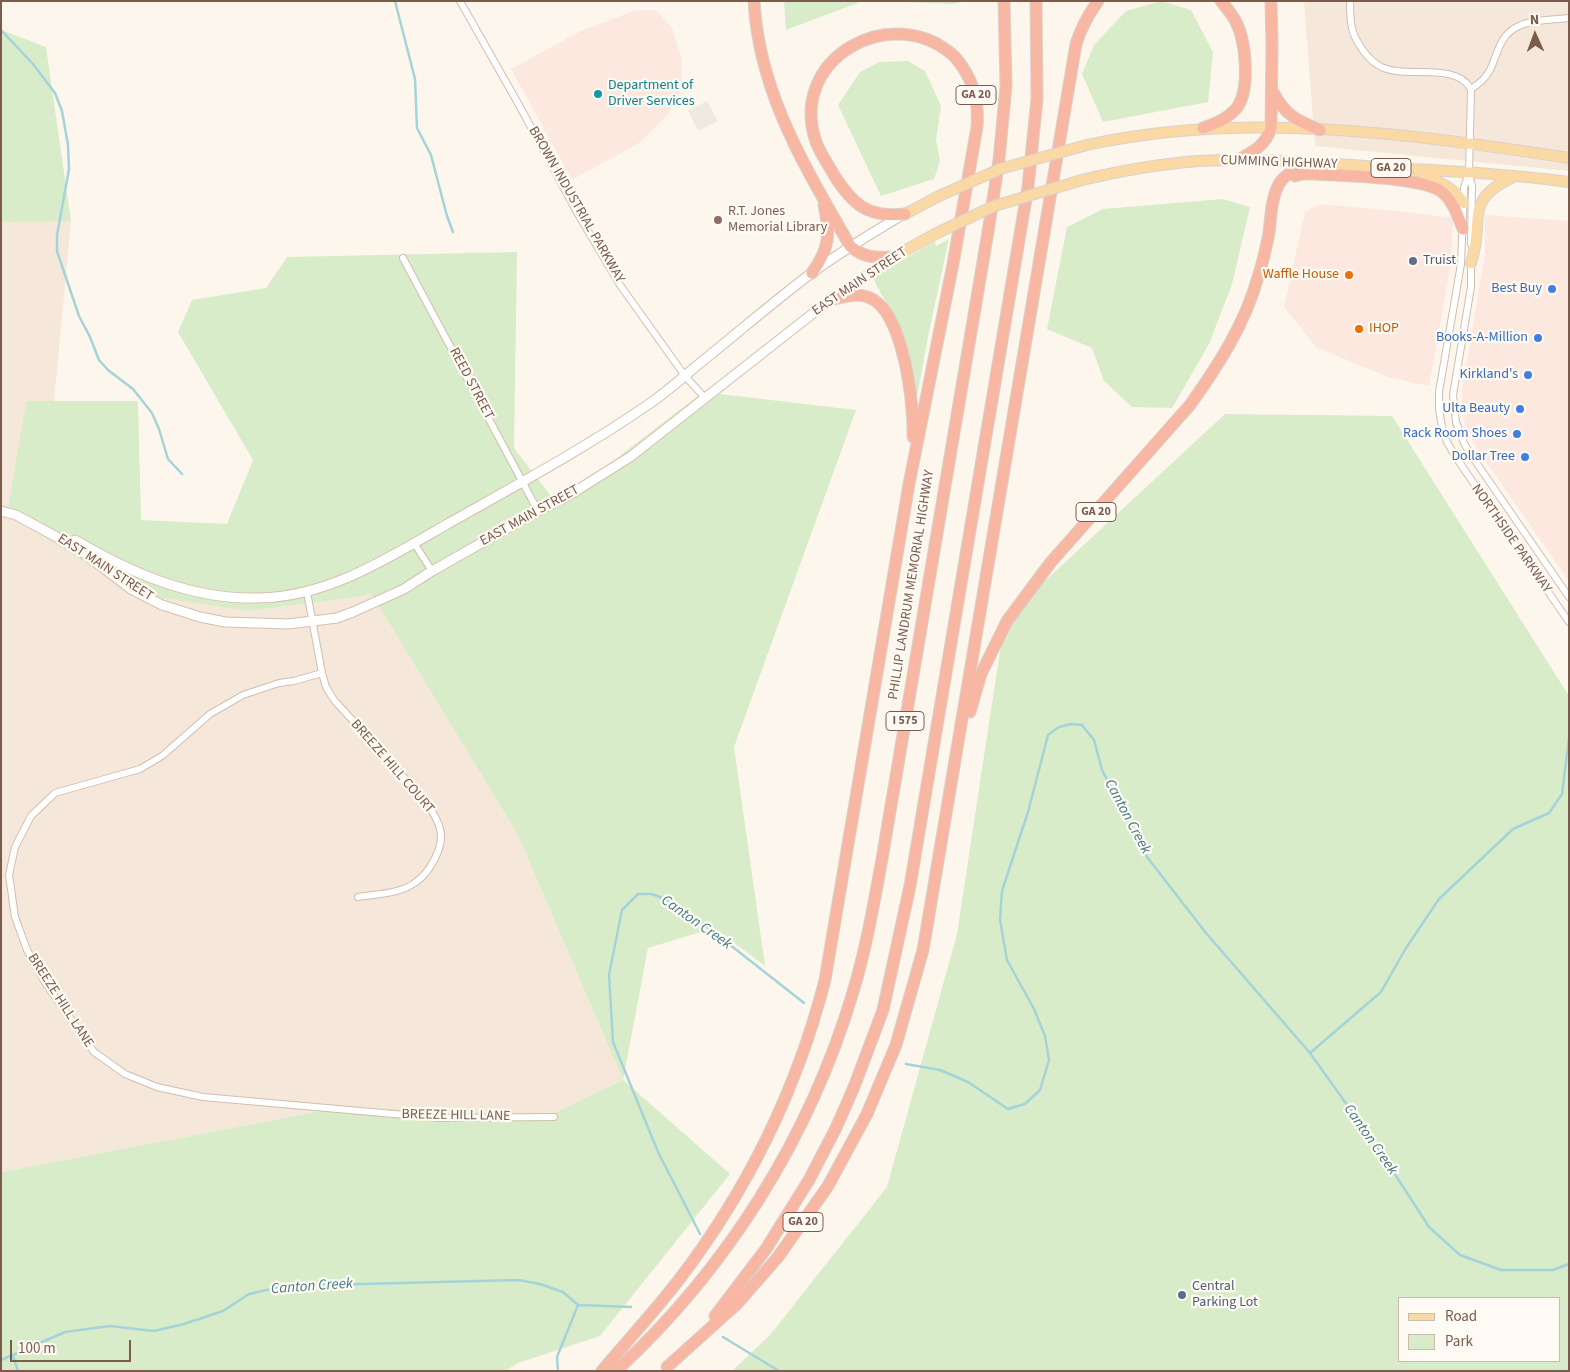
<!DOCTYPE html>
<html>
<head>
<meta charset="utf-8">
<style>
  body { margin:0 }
  #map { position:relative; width:1570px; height:1372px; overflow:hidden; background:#fdf6ec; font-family:"Source Sans 3",sans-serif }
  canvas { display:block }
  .frame { position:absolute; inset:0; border:2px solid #7a5c4d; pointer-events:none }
  .legend { position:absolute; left:1398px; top:1297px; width:162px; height:65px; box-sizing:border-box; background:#fffaf3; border:1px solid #cabbb1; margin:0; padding:6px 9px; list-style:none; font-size:15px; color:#7a5c4d }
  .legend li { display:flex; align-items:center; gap:10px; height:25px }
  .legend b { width:25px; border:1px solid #cabbb1 }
  .north { position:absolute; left:1510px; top:10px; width:50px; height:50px; -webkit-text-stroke:4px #fffaf3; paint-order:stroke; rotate:358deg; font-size:14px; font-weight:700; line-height:20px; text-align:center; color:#7a5c4d }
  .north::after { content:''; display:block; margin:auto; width:18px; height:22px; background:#7a5c4d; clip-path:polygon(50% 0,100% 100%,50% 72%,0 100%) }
  .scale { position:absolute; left:10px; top:1340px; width:121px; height:22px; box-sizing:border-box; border:2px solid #7a5c4d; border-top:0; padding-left:6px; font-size:15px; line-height:18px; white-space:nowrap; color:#7a5c4d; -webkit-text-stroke:4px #fffaf3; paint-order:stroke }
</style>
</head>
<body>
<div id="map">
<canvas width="1570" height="1372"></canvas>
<div class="frame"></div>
<ul class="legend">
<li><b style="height:6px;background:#fbd9a5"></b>Road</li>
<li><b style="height:14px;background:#d8ecc9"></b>Park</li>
</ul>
<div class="north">N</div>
<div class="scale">100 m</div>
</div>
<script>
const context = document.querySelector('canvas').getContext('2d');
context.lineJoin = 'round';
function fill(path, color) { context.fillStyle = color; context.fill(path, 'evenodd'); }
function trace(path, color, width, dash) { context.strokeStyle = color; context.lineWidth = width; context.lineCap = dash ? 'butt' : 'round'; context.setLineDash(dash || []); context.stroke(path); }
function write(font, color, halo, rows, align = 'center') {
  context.font = font + ' "Source Sans 3",sans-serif'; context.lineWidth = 4.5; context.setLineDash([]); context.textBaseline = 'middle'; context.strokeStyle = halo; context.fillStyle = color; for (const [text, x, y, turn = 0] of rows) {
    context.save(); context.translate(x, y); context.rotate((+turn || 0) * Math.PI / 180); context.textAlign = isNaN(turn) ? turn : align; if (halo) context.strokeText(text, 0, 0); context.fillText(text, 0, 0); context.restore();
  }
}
const residential = new Path2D(`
  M1304,1H1569V171L1315,146Z
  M16,221H71L54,401H26L7,514L249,611L365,596L371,592L518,835L623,1080L550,1115L342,1107L1,1172V222Z`);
const commercial = new Path2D(`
  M636,10H656L672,28L681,57V90L669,113L639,143L572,180L511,69L581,31Z
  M1319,204L1397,211L1453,218L1451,264L1429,386L1388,377L1316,347L1284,307L1305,212Z
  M1485,215L1569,221V581L1475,446L1465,423L1462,402V389L1485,254Z`);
const industrial = new Path2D(`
  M707,101L718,121L698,131L688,111Z`);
const green = new Path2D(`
  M784,1H863L786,30Z
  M877,1H965L953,4Z
  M1161,1L1191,10L1213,52L1208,102L1103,122L1082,74L1094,45L1126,11Z
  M1,30L46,47L71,221L1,222Z
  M908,61L925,71L941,106L936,140L940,161L934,179L881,196L838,105L860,72L879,62Z
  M1223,199L1250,207L1232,284L1209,344L1172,408L1132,407L1104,381L1092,348L1047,329L1067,227L1103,209Z
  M949,239L928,336L917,397C912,367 905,339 891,311C885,299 877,289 873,277L935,241L936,246Z
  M517,252L514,448L557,504L703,392L856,410L734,747L765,966L714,928L648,948L623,1080L730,1174L600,1336L518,1363L505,1371H1V1172L342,1107L550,1115L623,1080L518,835L371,593L365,596L249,611L137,594L7,514L26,401H138L141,520L227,524L253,460L178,332L192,300L266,288L287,257Z
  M1225,414L1392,416L1569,696V1371H732L770,1335L887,1187L957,934L1005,618ZM1399,1298H1559V1361H1399Z`);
const stream = new Path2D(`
  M395,1L415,79L417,128L431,155L447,216L453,232
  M1,30L33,64L55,93L62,111L68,145L69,169L57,235V251L79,316L90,337L99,360L108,370L133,389L152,413L159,429L168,459L182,474
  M1310,1053L1381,992L1406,948L1439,899L1513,829L1549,813L1562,794L1569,738
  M906,1064L940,1070L968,1082L1008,1109L1025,1104L1040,1090L1049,1060L1045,1036L1034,1009L1007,960L1000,920L1002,891L1028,812L1048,735L1059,727L1071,724L1082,725L1094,740L1102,770L1147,857L1206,933L1310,1053L1380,1151L1429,1227L1460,1255L1501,1270H1553L1569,1264
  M700,1234L658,1152L613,1042L609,975L622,910L638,894H652L670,901L696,918L804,1003
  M723,1337L779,1371
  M13,1356L18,1371
  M1,1360L65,1332L110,1326L154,1331L184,1324L223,1311L249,1294L284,1286L519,1280L540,1284L563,1292L578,1305L631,1307
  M558,1371L557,1357L578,1305`);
const street = new Path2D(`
  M460,1L519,105L579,216L620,285L685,376L706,399
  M1350,1C1350,10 1350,20 1352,28C1353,35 1358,43 1362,49C1366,55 1371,61 1378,65C1402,81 1455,60 1471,89L1469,172L1464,188L1461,264L1439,392V409L1442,427L1447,442L1455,456L1569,622
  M1471,89C1479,84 1486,78 1490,70C1498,53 1500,34 1519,26C1534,19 1553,20 1569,18
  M1469,174L1472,186L1471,244
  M403,258L538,511
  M1471,261V287L1453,395L1456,422L1464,443L1471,455L1569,597
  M414,543L432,571
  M307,592L322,673L326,687L334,700C355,723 375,745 395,768C410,784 435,808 440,829C445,846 430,872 416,882C401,894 376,894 358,897
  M322,673L294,681L279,683L243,695L210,714L162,756L140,769L55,793L31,816L15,847L9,875L15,917L27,950L46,984L94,1052L125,1074L157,1087L203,1097L439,1118L554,1117`);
const secondary = new Path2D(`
  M1,511L16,515L77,548L131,589L162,605L200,617L225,622L288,624L337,618L353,612L404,589L432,571L538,511L571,494L630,457L830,300L893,258
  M75,540C131,573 192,600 259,598C327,597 387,559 444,526C513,487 584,449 649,404C665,393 680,380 694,368C734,336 773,302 813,272C842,251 872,233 902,215`);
const primary = new Path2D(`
  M1087,145C1244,110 1411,134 1569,158
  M1420,172C1439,184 1449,183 1464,203
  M1082,180C1120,171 1159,164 1198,161C1263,158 1327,163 1391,168C1451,171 1510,174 1569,182
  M905,214L939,196
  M893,257L935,234
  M1471,263C1486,219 1461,201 1515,176`);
const highway = new Path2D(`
  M754,1C759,94 806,168 850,246C864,258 876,258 893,257
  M1273,92C1285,115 1296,120 1320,130
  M1203,128C1215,124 1227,119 1236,109C1251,90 1246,40 1235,20C1231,13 1226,7 1221,1
  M1238,160C1253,152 1266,145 1271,128L1272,44L1271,1
  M1295,176L1302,174H1315C1342,176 1423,177 1442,192C1453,201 1458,216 1463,229
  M812,273C830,248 830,234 824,205
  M830,300C842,297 856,293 868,297C904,310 914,405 913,437
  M970,712L981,674L1007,621L1051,562L1190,405C1218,366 1245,324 1258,277C1263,263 1266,248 1269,233C1271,217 1271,199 1279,184C1286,172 1302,167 1314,163
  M715,1316L766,1249L809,1180L836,1128L854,1087L883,1010L910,886L1028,187L1037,99L1036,1
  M667,1367L737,1304L758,1280L778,1257L828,1186L867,1114L896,1045L923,950L1076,44C1081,28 1088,15 1098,1
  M602,1371C627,1341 654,1312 678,1281C747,1191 797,1089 825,980L909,484L953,264L977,127C979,100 973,78 955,57C894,0 787,57 816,142C820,153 828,164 834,175C853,205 868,218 905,214
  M616,1371C727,1269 810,1137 853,992C866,949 874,903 882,859L988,232L999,160L1006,86L1004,1`);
const primaryBridge = new Path2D(`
  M939,196L1000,169L1087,145
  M935,234L994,206L1082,180`);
const markers = [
  [598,94,5,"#0f9aa8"],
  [718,220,5,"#8d6e63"],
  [1413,261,5,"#5c6f8a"],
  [1349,275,5,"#e8710a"],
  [1552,289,5,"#3f7fe0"],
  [1359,329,5,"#e8710a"],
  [1538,338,5,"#3f7fe0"],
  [1528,375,5,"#3f7fe0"],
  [1520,409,5,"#3f7fe0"],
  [1517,434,5,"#3f7fe0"],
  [1525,457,5,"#3f7fe0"],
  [1182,1295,5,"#5c6f8a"]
];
const shields = [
  [976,95,40],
  [1391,168,40],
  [1096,512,40],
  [905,721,38],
  [803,1222,40]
];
const shieldNames = [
  ["GA 20",976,95],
  ["GA 20",1391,168],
  ["GA 20",1096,512],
  ["I 575",905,721],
  ["GA 20",803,1222]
];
const cultureNames = [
  ["Department of",608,86],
  ["Driver Services",608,102]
];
const streetNames = [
  ["CUMMING HIGHWAY",1279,163,2],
  ["BROWN INDUSTRIAL PARKWAY",576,205,60],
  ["EAST MAIN STREET",860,282,-34],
  ["REED STREET",471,384,62],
  ["EAST MAIN STREET",530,516,-29],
  ["NORTHSIDE PARKWAY",1511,539,55],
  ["EAST MAIN STREET",105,568,33],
  ["PHILLIP LANDRUM MEMORIAL HIGHWAY",912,585,-81],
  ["BREEZE HILL COURT",392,767,49],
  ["BREEZE HILL LANE",60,1001,57],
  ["BREEZE HILL LANE",456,1116,1]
];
const educationNames = [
  ["R.T. Jones",728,212],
  ["Memorial Library",728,228]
];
const serviceNames = [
  ["Truist",1423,261],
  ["Central",1192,1287],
  ["Parking Lot",1192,1303]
];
const foodNames = [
  ["Waffle House",1339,275],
  ["IHOP",1369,329,"left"]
];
const shopNames = [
  ["Best Buy",1542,289],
  ["Books-A-Million",1528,338],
  ["Kirkland's",1518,375],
  ["Ulta Beauty",1510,409],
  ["Rack Room Shoes",1507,434],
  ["Dollar Tree",1515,457]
];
const waterNames = [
  ["Canton Creek",1127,817,62],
  ["Canton Creek",696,923,35],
  ["Canton Creek",1370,1140,55],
  ["Canton Creek",312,1287,-4]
];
fill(residential, '#f5e8da');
fill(commercial, '#fde8e0');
fill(industrial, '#efe9e4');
fill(green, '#d8ecc9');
trace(stream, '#a5d3da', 2.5);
trace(street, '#d1beb0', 8);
trace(secondary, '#d6c0b0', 11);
trace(primary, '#dad1cd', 12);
trace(highway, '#dad1cd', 13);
trace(street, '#fff', 6);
trace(secondary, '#fff', 9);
trace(primary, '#fbd9a5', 10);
trace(highway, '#f7b7a3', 11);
trace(primaryBridge, '#dad1cd', 12, []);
trace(primaryBridge, '#fbd9a5', 10);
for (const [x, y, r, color] of markers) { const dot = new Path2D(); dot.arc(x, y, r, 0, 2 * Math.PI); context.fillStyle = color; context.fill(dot); trace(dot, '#fffaf3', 2); }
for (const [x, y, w] of shields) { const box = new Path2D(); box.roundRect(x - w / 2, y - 9.5, w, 19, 4); context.fillStyle = '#fffaf3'; context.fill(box); trace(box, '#7a5c4d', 1); }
write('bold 12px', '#7a5c4d', null, shieldNames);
write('14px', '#0d838f', '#fffaf3', cultureNames, 'left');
write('14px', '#7a5c4d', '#fffaf3', streetNames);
write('14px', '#785e54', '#fffaf3', educationNames, 'left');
write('14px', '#4e5e75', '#fffaf3', serviceNames, 'left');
write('14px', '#c56008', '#fffaf3', foodNames, 'right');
write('14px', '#366cbe', '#fffaf3', shopNames, 'right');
write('italic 15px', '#437c86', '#fffaf3', waterNames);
</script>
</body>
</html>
